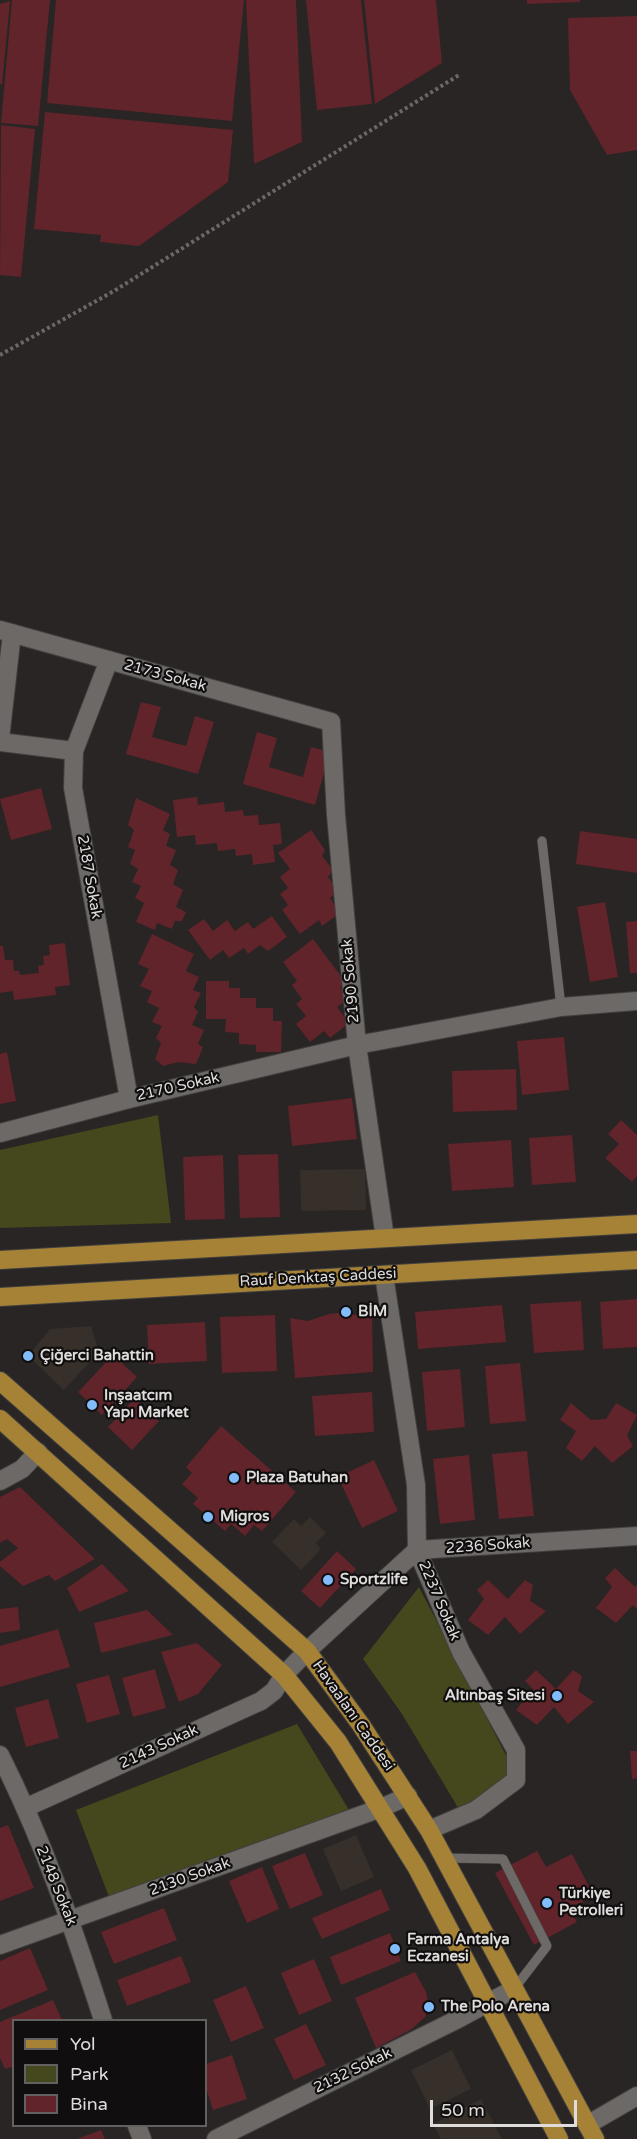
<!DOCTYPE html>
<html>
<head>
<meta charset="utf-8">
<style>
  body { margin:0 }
  #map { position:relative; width:637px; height:2139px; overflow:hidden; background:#282524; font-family:"Varela Round",sans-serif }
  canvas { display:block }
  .legend { position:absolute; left:12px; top:2019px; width:195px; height:108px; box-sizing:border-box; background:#100e0e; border:2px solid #636160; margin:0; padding:8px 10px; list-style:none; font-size:18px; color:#dfdddc }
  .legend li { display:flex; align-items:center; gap:12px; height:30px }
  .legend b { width:30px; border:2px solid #636160 }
  .scale { position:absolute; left:430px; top:2100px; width:147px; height:27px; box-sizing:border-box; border:3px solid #dfdddc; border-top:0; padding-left:8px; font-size:18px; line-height:21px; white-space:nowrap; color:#dfdddc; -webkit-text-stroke:4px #100e0e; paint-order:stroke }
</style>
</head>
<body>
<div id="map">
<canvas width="637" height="2139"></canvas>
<ul class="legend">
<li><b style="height:8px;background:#a68236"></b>Yol</li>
<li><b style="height:16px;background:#45471d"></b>Park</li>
<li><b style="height:16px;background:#60242a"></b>Bina</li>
</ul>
<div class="scale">50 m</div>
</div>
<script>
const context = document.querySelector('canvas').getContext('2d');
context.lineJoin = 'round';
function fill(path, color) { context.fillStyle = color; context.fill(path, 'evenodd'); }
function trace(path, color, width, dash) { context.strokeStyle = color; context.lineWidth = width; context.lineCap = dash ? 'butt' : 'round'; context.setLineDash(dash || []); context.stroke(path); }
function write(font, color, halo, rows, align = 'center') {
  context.font = font + ' "Varela Round",sans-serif'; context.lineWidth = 4.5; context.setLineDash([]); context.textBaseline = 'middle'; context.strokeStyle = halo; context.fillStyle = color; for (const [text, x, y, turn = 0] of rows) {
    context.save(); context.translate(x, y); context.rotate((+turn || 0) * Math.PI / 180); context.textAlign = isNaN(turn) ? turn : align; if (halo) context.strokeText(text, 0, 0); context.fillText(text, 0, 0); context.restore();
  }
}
const built = new Path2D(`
  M365,1169L366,1210L301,1211L300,1170Z
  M91,1326L99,1352L64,1390L28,1356L50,1329Z
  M310,1517L326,1533L316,1543L321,1549L301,1570L272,1542L294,1519L301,1526Z
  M356,1835L374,1877L341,1891L323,1849Z
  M452,2050L471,2089L430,2109L411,2070Z
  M481,2099L502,2139H441L433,2124Z`);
const green = new Path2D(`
  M158,1115L171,1223L0,1228V1150Z
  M419,1587L510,1763L508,1779L460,1811L402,1714L363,1659Z
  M297,1724L349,1810L109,1897L76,1810Z`);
const building = new Path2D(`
  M12,0H50L38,126L1,123Z
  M56,0H244L232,121L47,103Z
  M246,0H296L302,142L254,164Z
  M306,0H361L372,104L317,110Z
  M364,0H436L442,63L375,104Z
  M527,0H580V2L527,4Z
  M10,1L2,85L0,84V4Z
  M637,16V150L607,155L570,90L568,18Z
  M45,112L233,130L228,182L139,246L100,242L101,235L34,229Z
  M1,125L35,129L21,277L0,275Z
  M141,702L161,707L152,737L186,746L195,716L214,722L198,774L126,754Z
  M257,732L277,738L269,767L303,777L311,747L330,752L315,805L243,784Z
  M41,788L52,829L11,840L0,799Z
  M197,797L198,805L224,802L225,812L243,810L244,816L258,815L259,825L280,823L282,844L273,845L275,862L253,865L252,854L236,856L235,849L218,851L217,843L196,845L195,835L177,837L173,800Z
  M136,798L170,814L163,830L170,834L166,846L176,850L170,865L178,870L173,884L183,890L176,907L186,912L182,921H175L172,929L157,923L155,930L136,922L144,903L135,898L141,886L132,882L138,869L130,864L135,850L128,847L134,830L128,825Z
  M311,830L325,850L322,856L333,870L328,877L339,891L330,898L340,913L322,926L319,920L300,934L282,910L288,905L280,894L288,888L280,877L290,869L278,853Z
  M580,831L637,839V873L576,864Z
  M605,902L618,977L590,982L577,907Z
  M272,916L287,937L268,951L260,945L248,954L244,948L229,958L223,950L210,960L188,930L204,919L213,931L227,920L235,931L248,922L253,929Z
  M637,921V973H630L626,922Z
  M152,934L194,954L186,971L199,977L193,990L201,993L194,1007L198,1012L192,1025L204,1030L198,1044L203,1047L196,1064L178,1062L163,1066L155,1059L161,1043L156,1038L162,1026L152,1022L159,1008L147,1002L152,991L140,986L149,969L138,964Z
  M313,939L346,983L340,987L348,999L337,1007L349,1023L330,1038L324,1031L310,1042L296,1024L306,1016L296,1004L302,999L292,985L297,981L283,962Z
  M65,943L70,985L55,987L56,995L14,1000L13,991L0,993V946H3L5,960H13L14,971H19L20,975L39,973L38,966L44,965L43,956L50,955L49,945Z
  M206,981H229V988H240V998H256V1008H273V1021H282L281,1052H256V1045L239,1044V1033L225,1032L226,1019H206Z
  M564,1037L569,1090L522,1095L517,1041Z
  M7,1052L16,1101L0,1104V1054Z
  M516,1069L517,1110L453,1112L452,1071Z
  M352,1098L357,1139L292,1146L288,1106Z
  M621,1120L637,1135V1176L632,1182L605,1158L619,1144L608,1134Z
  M572,1135L576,1182L532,1185L529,1138Z
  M511,1140L514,1187L452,1191L448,1144Z
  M278,1154L280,1217L240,1218L238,1155Z
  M223,1155L225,1219L185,1220L183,1157Z
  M637,1299V1347L603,1349L600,1302Z
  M581,1301L584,1350L534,1353L530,1304Z
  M502,1305L506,1342L418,1349L415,1312Z
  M346,1312L363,1317L372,1312L373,1372L295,1378L290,1318L308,1321L329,1314Z
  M275,1315L277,1371L222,1373L220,1317Z
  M205,1322L207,1361L149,1364L147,1325Z
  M113,1355L137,1377L102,1415L78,1392Z
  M520,1363L526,1421L490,1424L485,1366Z
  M460,1369L465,1427L427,1431L422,1372Z
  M372,1392L374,1432L315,1436L312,1396Z
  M135,1398L159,1421L132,1450L108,1427Z
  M571,1403L591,1420L606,1419L616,1403L637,1415L627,1435L633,1446L612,1463L595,1446L582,1461L566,1448L576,1431L560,1420Z
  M221,1426L296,1492L262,1531L254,1525L245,1536L231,1524L225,1531L193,1504L198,1498L182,1484L192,1473L186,1467Z
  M527,1451L534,1516L499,1519L492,1454Z
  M469,1455L475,1520L440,1524L433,1459Z
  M374,1460L398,1511L362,1528L338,1477Z
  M20,1487L95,1559L55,1581L49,1575L23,1586L0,1566V1562L18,1548L7,1539L0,1543V1497Z
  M337,1551L356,1569L320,1608L301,1591Z
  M102,1564L129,1591L79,1612L67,1588Z
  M615,1568L635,1587L637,1585V1609L633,1605L616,1623L596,1608L612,1587L605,1578Z
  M488,1580L508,1599L525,1580L533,1585L530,1601L546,1611L520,1634L505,1617L488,1635L468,1620L484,1599L477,1590Z
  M18,1607L20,1630L0,1633V1609Z
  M147,1610L173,1635L101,1653L94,1623Z
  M58,1629L70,1667L0,1687V1646Z
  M197,1643L222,1665L198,1694L179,1702L161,1652Z
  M155,1669L166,1708L133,1717L122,1678Z
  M536,1670L556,1689L573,1670L582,1676L578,1691L594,1702L568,1724L554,1707L537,1725L516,1710L533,1689L525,1681Z
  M109,1675L120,1714L87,1723L76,1684Z
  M48,1699L59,1738L26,1747L15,1708Z
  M630,1751H637V1778L632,1779Z
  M8,1825L34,1888L0,1901V1828Z
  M537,1851L546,1867L572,1854L594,1896L569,1909L577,1922L534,1945L495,1873Z
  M305,1853L323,1895L290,1909L272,1866Z
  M262,1867L279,1909L247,1923L229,1881Z
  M381,1889L390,1910L322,1939L312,1918Z
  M164,1908L177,1940L114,1964L101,1932Z
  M390,1933L401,1961L341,1985L330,1957Z
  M30,1948L48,1990L0,2010V1961Z
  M181,1956L191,1982L127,2006L117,1980Z
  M314,1959L332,2001L299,2015L281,1973Z
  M415,1972L426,1992L429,2007L425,2017L412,2029L376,2048L355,1998Z
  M246,1986L264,2028L231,2042L213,2000Z
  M53,2000L62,2020H14V2066L5,2069L0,2058V2022Z
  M306,2024L326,2065L294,2080L274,2039Z
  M232,2055L247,2099L213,2110L206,2088V2064Z
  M101,2130L105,2139H77Z`);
const path = new Path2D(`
  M0,355L114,291L459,75`);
const lane = new Path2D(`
  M542,841L561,1007
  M444,1858L503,1859L547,1946L514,1989`);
const street = new Path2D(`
  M0,630L331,722L336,815L357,1045L385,1238
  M109,660L74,751L73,788L129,1099
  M0,739L12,633
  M0,742L74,751
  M0,1133L129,1099L357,1045L561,1007L637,1001
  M384,1275L416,1485L417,1550L461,1652L516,1750V1780L476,1810L429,1830
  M0,1481L22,1469L38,1452
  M0,1755C43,1840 74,1930 103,2020
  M25,1808L261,1701L274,1691L284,1675L307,1651L417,1550L637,1536
  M0,1945L381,1808L408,1796
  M587,2125L637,2096
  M137,2126L142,2139
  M216,2139L456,2020L514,1989`);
const primary = new Path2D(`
  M0,1260L637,1224
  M0,1297L637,1260
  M0,1381L307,1651L361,1725L429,1830L595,2139
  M0,1419L284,1675L338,1742L417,1868L559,2139`);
const markers = [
  [346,1312,6,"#82bcfa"],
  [28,1356,6,"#82bcfa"],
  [92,1405,6,"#82bcfa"],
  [234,1478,6,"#82bcfa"],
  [208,1517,6,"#82bcfa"],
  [328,1580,6,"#82bcfa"],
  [557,1696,6,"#82bcfa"],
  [547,1903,6,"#82bcfa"],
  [395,1949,6,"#82bcfa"],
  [429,2007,6,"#82bcfa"]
];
const streetNames = [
  ["2173 Sokak",165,676,15],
  ["2187 Sokak",89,877,80],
  ["2190 Sokak",351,981,-95],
  ["2170 Sokak",178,1087,-13],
  ["Rauf Denktaş Caddesi",318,1278,-3],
  ["2236 Sokak",488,1546,-4],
  ["2237 Sokak",439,1601,67],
  ["Havaalanı Caddesi",353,1716,55],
  ["2143 Sokak",159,1747,-25],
  ["2130 Sokak",190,1877,-20],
  ["2148 Sokak",56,1886,68],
  ["2132 Sokak",353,2071,-26]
];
const poiNames = [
  ["BİM",358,1312],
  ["Çiğerci Bahattin",40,1356],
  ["Inşaatcım",104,1396],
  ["Yapı Market",104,1413],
  ["Plaza Batuhan",246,1478],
  ["Migros",220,1517],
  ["Sportzlife",340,1580],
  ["Altınbaş Sitesi",545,1696,"right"],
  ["Türkiye",559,1894],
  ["Petrolleri",559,1911],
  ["Farma Antalya",407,1940],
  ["Eczanesi",407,1957],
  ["The Polo Arena",441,2007]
];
fill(built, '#362f2a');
fill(green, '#45471d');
fill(building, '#60242a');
trace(lane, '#42403f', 10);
trace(street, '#42403f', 20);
trace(primary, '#42403f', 20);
trace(path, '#6b6867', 4, [3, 3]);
trace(lane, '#6c6967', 9);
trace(street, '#6c6967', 18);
trace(primary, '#a68236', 18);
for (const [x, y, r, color] of markers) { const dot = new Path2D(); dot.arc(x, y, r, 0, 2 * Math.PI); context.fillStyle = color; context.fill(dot); trace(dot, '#100e0e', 2); }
write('15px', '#dfdddc', '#100e0e', streetNames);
write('bold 15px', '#dfdddc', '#100e0e', poiNames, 'left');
</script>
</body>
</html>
